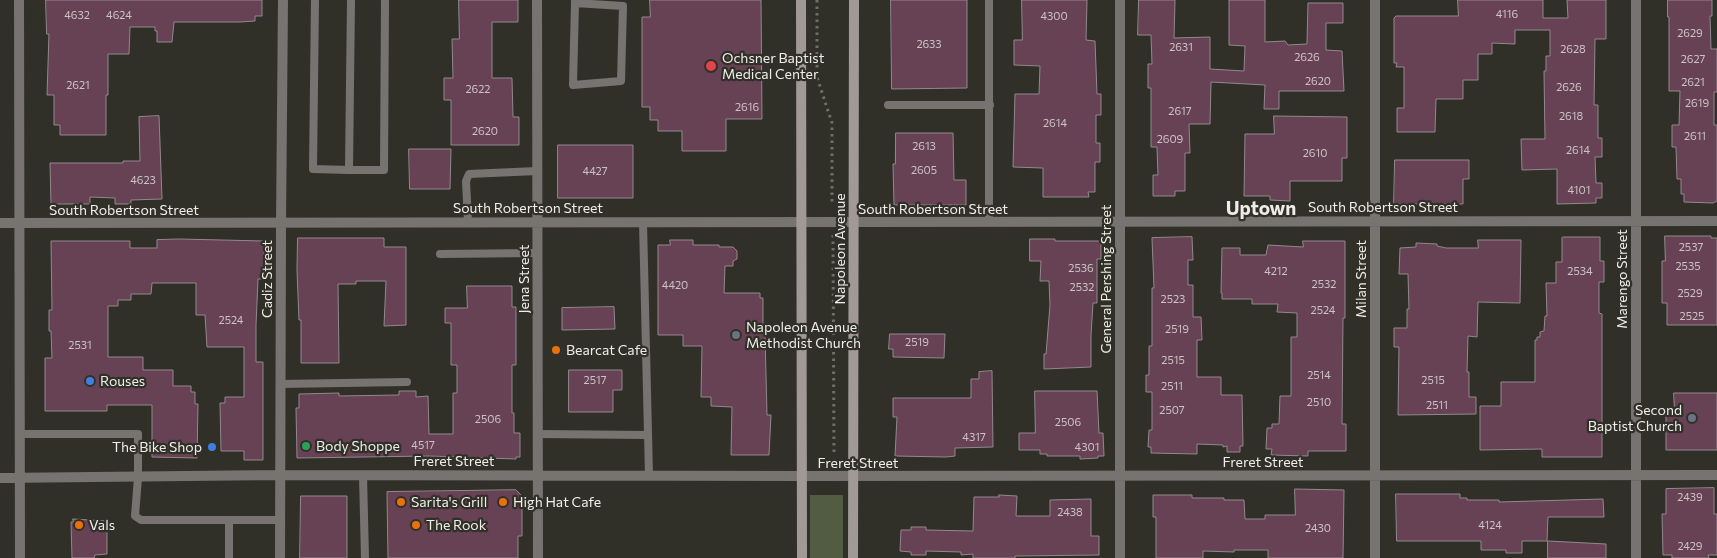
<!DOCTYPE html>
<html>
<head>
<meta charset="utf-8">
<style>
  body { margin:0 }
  canvas { display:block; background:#313028 }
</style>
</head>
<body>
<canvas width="1717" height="558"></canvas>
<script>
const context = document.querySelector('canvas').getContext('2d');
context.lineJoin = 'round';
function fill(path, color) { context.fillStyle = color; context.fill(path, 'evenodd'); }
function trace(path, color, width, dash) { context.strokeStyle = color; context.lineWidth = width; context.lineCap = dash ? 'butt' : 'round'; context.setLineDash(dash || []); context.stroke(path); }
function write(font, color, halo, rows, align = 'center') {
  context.font = font + ' Commissioner,sans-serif'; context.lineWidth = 4.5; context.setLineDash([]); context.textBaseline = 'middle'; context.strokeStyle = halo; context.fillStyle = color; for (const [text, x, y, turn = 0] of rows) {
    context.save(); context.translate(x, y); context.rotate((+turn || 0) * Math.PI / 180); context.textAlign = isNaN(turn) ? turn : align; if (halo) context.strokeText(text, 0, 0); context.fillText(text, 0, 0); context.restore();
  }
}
const green = new Path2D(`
  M810,495H843V558H810Z`);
const building = new Path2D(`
  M46,0H262V16H255V21L240,22H174L172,42H157V31H155V27H130L129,54H108V95H106V135H60V125H54V95H47L49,34H47Z
  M459,0H518V22H492V78H512L513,117H519V145H451V100H444V78H453L452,39H459Z
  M650,0H761L762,119H726V151H682V131H658V120H650V107H642V17H650Z
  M891,0H967V88L892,89Z
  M1022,0H1087L1086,40L1095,41L1097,94H1101V115H1096V143H1100V162H1095V192H1088L1089,197H1043V168L1013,167L1015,94H1039L1040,66L1014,65V40H1022Z
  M1139,0H1175L1174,38L1210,37V69L1244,71L1245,46L1229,45V0H1265V42L1285,41L1288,45L1307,44L1308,3H1343V23H1326V50L1342,51L1344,91H1279V109H1264L1265,85L1211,82L1210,124H1189L1190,153H1185V191H1175V196H1153V175H1158L1157,147H1151V88H1148V64H1152L1151,35H1138Z
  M1458,0H1543V18H1568L1567,0H1606V39H1595L1594,105H1598V138H1602V157H1595L1596,183H1602V198H1596V203L1557,204V169L1522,170L1521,139H1545L1544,71H1546V56H1550V30H1515V44L1492,43V54H1478V80H1463V99H1436L1435,132H1397V108H1404V67H1396L1397,63H1394V18L1396,16H1458Z
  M1668,0H1712V16H1710L1711,49H1717V92H1714V125H1717V201L1713,203L1684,202V194H1681V179H1677L1676,147H1672V125H1679L1680,91H1669V17H1668Z
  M159,116L162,199L131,200V204H115V198L90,197V204H51L50,163H123V161H140L139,117Z
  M1274,116L1347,117V158H1342V181H1290V201L1270,200V196H1244L1245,134H1274Z
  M896,133H953L954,180H966V205H894L893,164H895Z
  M558,145H633V198H558Z
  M409,149H451L450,189H410Z
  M1395,160H1469V179H1463V204H1394Z
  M1665,236H1711V238H1717V325H1667V303H1662V261H1665Z
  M1192,237L1193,260H1188V285H1193V317H1201L1202,340H1197V377H1221V395H1242L1243,446H1240V452H1227V446L1223,447V445L1197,444V454L1151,453V447H1148L1149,430H1152V392H1146V375H1149V346H1152V288H1154L1152,238Z
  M1563,237H1600V261H1604V282H1599V313L1602,314V457H1542V449L1480,450V406H1501V382H1535V340H1537V337H1540V332L1544,331L1545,316H1547L1546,283H1556V262H1562V238Z
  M298,238H384V247H406V325L384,326L386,281H356V284H338L339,363H301V320H299L297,270Z
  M179,239L264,241V279H258L256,325V362H263V460H244V451H221L220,403H225V397H244V347H207L205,315H196V283H152L151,294H131V300H118V306H108V357H143V370H173V386H191V392H195V404H198L197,458L152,457V405H107V411H45V358H52L51,331H49V310H52L51,241H130V248H157V240Z
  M1030,239H1055V241H1101V259H1097V303H1093L1091,335V367L1044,369V354H1046L1050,305L1049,281H1040L1041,261H1030Z
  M670,240H693V245H719V247H733L737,251V259L733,261V266H725L724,293H760V298H763V334H765L767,415H771L769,455H731L732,407L711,406V397H701L702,346H683V335H658V245H670Z
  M1478,240H1521L1520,303L1478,302L1477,337L1468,336L1467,372H1469V397H1476V414L1398,415L1399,347H1394V328H1407V309H1409L1408,274H1399L1400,248L1416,247V243L1437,244V246L1446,248H1478Z
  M1303,241H1345V318H1343L1342,424H1346V451H1308V456L1271,455L1272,449H1266L1267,428H1272V424H1279L1280,396H1291V337H1297V313L1277,312L1278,304H1252V299H1222V293H1221L1222,248H1240V255H1266L1268,245L1303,247Z
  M467,286H512V307H516V365H512V413H514V433H520V457H516V459L429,456L297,458L296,408H299V394L339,393V396L399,395V391H416V397L428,396L429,434H453V393H457V365H451V323H445V308H467Z
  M614,307L615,329L562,330V308Z
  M890,334H945L944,358L893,357V349H889Z
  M569,370H622V390H613V412H569Z
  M992,371L993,447L955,448V456L946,457L895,456L897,417H893V398H971V379H979V372Z
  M1035,391H1097L1099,433H1103L1104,456H1098V458L1080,459V456H1047V454H1040V450H1019V433H1035Z
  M1674,393H1717V450H1666V408H1674Z
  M1714,488V514H1717V555H1708L1709,558H1672V555H1663L1662,514H1666V489Z
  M1295,489L1344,490L1343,558H1268V550H1234V552L1203,551V558H1156V517H1153V495H1192V498H1224V500H1244L1245,519H1265V515H1295Z
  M516,490L522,496V536H518V558H388L387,492Z
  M1396,494H1460V498H1467V500H1499V502L1603,499L1604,517H1548L1547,541H1522V553H1506V550H1481V541H1397Z
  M999,495L1017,496L1016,516H1050V500L1091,499V536H1099V555L1015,556V558H973V554L961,555V552L926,551V555H911V552L900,551L901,530H911V527H926V530L973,531L974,497H999Z
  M301,496H347V558H300Z
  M73,519L107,521V554L95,555L94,558H72L71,522H73Z
  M1548,541L1606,544V558H1548Z`);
const path = new Path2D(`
  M817,0V77L832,123V205
  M833,235L834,454`);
const lane = new Path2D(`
  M315,0L313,169L349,170L351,0
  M989,0V222
  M575,3L623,6L621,81L573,85L575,3V0
  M888,105H990
  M349,170H384L385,0
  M468,222L466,181L469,174L537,171
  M643,222L649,476
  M440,254L537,253
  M280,384L407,382
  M19,434H138V477L135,516L141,520H280
  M538,434L648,435
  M363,475L365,558
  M229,558V520`);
const street = new Path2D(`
  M19,0L20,558
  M537,0L538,558
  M1120,0V558
  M1375,0V558
  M1636,0V558
  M0,223L1717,221
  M0,478L280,475L802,476L1717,475
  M280,558L281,224L283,0`);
const secondary = new Path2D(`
  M801,0L802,558
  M853,558L854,0`);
const markers = [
  [711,66,6,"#e0444e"],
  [736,335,5,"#6b7280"],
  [556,350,5,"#e8710a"],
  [90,381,5,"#3f7fe0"],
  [1692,418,5,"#6b7280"],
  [306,446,5,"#2e9e5b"],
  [212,447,5,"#3f7fe0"],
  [401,502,5,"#e8710a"],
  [503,502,5,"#e8710a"],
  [79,525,5,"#e8710a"],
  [416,525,5,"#e8710a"]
];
const numberNames = [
  ["4116",1507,14],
  ["4632",77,15],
  ["4624",119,15],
  ["4300",1054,16],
  ["2629",1690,33],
  ["2633",929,44],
  ["2631",1181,47],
  ["2628",1573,49],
  ["2626",1307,57],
  ["2627",1693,59],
  ["2620",1318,81],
  ["2621",1693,82],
  ["2621",78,85],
  ["2626",1569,87],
  ["2622",478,89],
  ["2619",1697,103],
  ["2616",747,107],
  ["2617",1180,111],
  ["2618",1571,116],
  ["2614",1055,123],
  ["2620",485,131],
  ["2611",1695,136],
  ["2609",1170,139],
  ["2613",924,146],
  ["2614",1578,150],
  ["2610",1315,153],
  ["2605",924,170],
  ["4427",595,171],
  ["4623",143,180],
  ["4101",1579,190],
  ["2537",1691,247],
  ["2535",1688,266],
  ["2536",1081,268],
  ["4212",1276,271],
  ["2534",1580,271],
  ["2532",1324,284],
  ["4420",675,285],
  ["2532",1082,287],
  ["2529",1690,293],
  ["2523",1173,299],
  ["2524",1323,310],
  ["2525",1692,316],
  ["2524",231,320],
  ["2519",1177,329],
  ["2519",917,342],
  ["2531",80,345],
  ["2515",1173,360],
  ["2514",1319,375],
  ["2517",595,380],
  ["2515",1433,380],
  ["2511",1172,386],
  ["2510",1319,402],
  ["2511",1437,405],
  ["2507",1172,410],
  ["2506",488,419],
  ["2506",1068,422],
  ["4317",974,437],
  ["4517",423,445],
  ["4301",1087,447],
  ["2439",1690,497],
  ["2438",1070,512],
  ["4124",1490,525],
  ["2430",1318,528],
  ["2429",1690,546]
];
const poiNames = [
  ["Ochsner Baptist",722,58],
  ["Medical Center",722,74],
  ["Napoleon Avenue",746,327],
  ["Methodist Church",746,343],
  ["Bearcat Cafe",566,350],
  ["Rouses",100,381],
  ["Second",1682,410,"right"],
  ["Baptist Church",1682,426,"right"],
  ["Body Shoppe",316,446],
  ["The Bike Shop",202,447,"right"],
  ["Sarita's Grill",411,502],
  ["High Hat Cafe",513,502],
  ["Vals",89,525],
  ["The Rook",426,525]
];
const streetNames = [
  ["South Robertson Street",1383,207],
  ["South Robertson Street",528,208],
  ["South Robertson Street",933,209],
  ["South Robertson Street",124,210],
  ["Napoleon Avenue",840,249,-90],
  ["Cadiz Street",267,279,-90],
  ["Jena Street",524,279,-90],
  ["General Pershing Street",1106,279,-90],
  ["Milan Street",1361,279,-90],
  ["Marengo Street",1622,279,-90],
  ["Freret Street",454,461],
  ["Freret Street",1263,462],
  ["Freret Street",858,463]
];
const districtNames = [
  ["Uptown",1261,209]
];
fill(green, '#515c43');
fill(building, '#664254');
trace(building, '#92888c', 1);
trace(path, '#6f6e67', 3, [2.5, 4]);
trace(lane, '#777371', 8);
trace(street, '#777371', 10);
trace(secondary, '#a09995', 10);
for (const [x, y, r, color] of markers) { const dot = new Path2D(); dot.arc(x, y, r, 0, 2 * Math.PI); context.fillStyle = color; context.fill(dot); trace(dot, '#313028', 2); }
write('11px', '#ccc2c3', null, numberNames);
write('14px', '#eeede8', '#313028', poiNames, 'left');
write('14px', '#eeede8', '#313028', streetNames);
write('bold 19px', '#eeede8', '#313028', districtNames);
</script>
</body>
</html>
